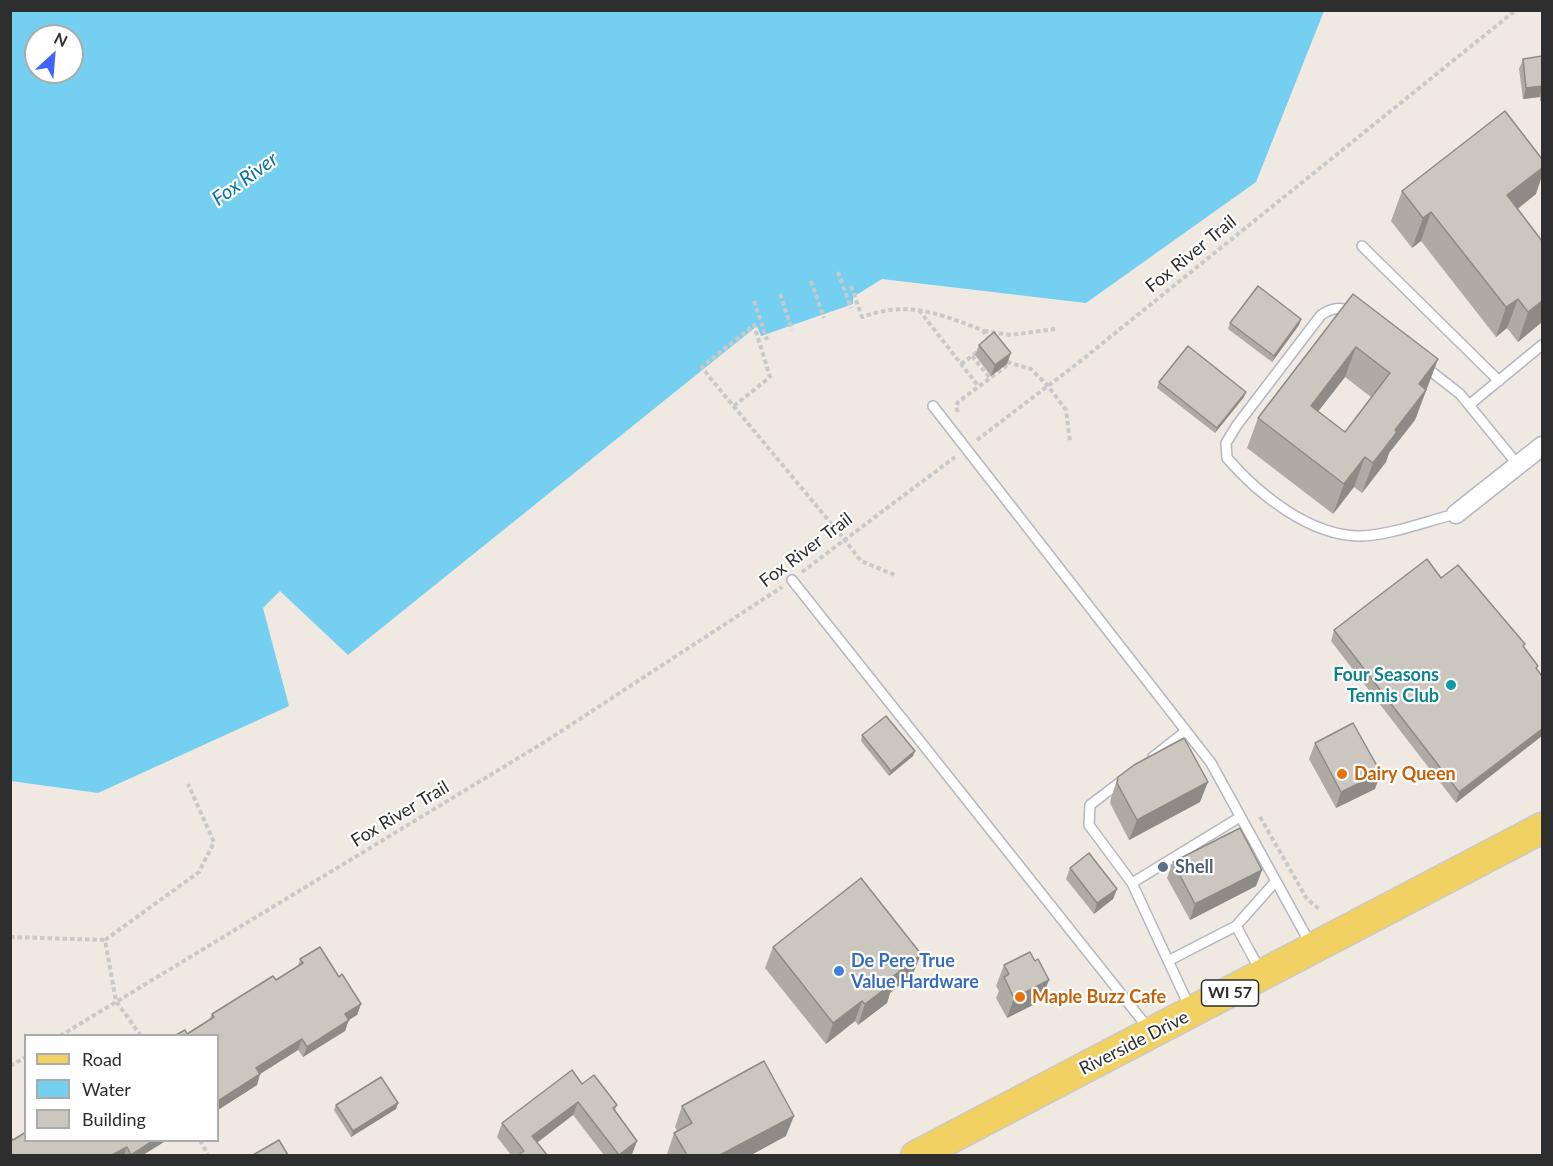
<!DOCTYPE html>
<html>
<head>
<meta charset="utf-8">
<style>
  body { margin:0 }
  #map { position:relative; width:1553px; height:1166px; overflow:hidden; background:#efe9e1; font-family:Lato,sans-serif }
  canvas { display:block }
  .frame { position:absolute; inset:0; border:12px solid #2e2e2e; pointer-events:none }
  .legend { position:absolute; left:24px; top:1034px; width:195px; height:108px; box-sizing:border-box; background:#fff; border:2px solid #ababab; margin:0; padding:8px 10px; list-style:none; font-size:18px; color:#2e2e2e }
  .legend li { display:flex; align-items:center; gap:12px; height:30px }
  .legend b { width:30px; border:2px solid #ababab }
  .north { position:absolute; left:24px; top:24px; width:60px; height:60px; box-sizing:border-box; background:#fff; border:2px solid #ababab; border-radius:50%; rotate:26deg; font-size:16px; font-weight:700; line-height:24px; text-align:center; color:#2e2e2e }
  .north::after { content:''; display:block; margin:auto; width:21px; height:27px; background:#4264fb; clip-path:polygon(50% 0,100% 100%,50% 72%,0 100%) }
</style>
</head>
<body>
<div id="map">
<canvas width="1553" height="1166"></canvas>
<div class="frame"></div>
<ul class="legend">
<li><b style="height:8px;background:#f2d163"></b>Road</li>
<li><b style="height:16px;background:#75cff0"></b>Water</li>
<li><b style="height:16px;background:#cbc7bf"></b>Building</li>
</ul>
<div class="north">N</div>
</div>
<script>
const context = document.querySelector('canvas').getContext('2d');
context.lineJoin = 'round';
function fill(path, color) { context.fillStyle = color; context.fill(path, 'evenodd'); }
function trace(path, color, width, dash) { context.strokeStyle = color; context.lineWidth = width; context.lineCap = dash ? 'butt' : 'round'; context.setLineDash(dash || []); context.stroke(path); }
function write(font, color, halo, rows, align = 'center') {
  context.font = font + ' Lato,sans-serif'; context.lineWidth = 4.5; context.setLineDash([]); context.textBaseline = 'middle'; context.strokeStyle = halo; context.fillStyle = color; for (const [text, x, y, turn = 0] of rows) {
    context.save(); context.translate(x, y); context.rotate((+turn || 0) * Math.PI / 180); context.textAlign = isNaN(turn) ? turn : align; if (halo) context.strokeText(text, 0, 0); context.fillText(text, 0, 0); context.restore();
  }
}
const water = new Path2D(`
  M11,10H1324V11L1256,182L1086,303L882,279L853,297V304L761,336L757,326L348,655L280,591L263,608L289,706L98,793L11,781ZM36,36H72V72H36Z`);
const path = new Path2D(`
  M838,272L851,308
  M811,281L824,318
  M851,286L862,317C907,301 934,312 977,328L983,331L990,340
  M780,294L792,330
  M754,301L767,340
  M919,310L979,387
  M984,331L1011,335L1055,329
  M972,356L990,378
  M1007,362L1031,369L1048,386L1066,410L1070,442
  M961,364L980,350
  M734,406L770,377L754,325L702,367L711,379L844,539L861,561L897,576
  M958,412L956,407L958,402L1009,364
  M977,440L1078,363L1516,10
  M802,572L955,457
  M1260,817L1307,899L1319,909
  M10,937L105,940
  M60,1036L543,743L782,587
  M141,1036L116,1001L105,940L199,872L214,842L188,784
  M10,1066L26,1057
  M200,1140L208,1155`);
const lane = new Path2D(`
  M1362,246L1499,381
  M1352,312C1340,306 1332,308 1321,315L1237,425L1226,443L1227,458C1258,494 1310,536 1360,536C1392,535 1426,521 1456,514
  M1423,365L1460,394L1518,465
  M1469,405L1542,345
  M933,406L1211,763L1311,945
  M792,580L1149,1029
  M1153,757L1186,731
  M1123,780L1090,805L1089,825L1132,883L1190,1008
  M1132,883L1240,817
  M1236,926L1276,881
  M1168,961L1236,926L1260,970`);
const street = new Path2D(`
  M1456,514L1542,446`);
const primary = new Path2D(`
  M916,1156L1542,828`);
const wall = new Path2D(`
  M1542,56V101H1540V97L1523,99L1519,69L1523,59Z
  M1402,191L1536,194L1518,209L1542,322L1518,342L1507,328L1496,337L1421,241L1412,248L1391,221Z
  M1353,294L1438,359L1415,420L1389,453L1386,462L1362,493L1354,487L1333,514L1247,448L1258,418ZM1345,377L1371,397L1345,432L1318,411Z
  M1301,319L1299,325L1272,362L1228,329L1230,323Z
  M979,345L1007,364L991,376L975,355Z
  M1159,382L1244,397L1215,433L1157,388Z
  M1441,578L1525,644L1456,803L1331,641L1334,630Z
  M862,735L915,751L913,756L889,776L861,741Z
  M1315,743L1375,789L1336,808L1309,759Z
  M1118,777L1200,802L1129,840L1110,803L1111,798Z
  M1173,862L1262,870L1256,886L1190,920L1167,878Z
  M1070,868L1117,889L1113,899L1094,914L1066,879Z
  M773,947L913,974L890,993L887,1003L858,1025L855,1021L826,1044L765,968Z
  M300,959L339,977L361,1004L357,1015L348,1020L345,1031L303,1057L298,1050L260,1074L257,1085L218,1110V1035L187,1034L209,1020L212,1014L276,980L298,966Z
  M1004,965L1041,1001L1007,1018L996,998L999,991L996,986Z
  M582,1084L617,1105L615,1110L637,1141L632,1154L631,1155H604L573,1115L537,1143L547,1155H511L497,1137L502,1123Z
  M398,1103L396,1109L351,1137L334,1110L336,1105Z
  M682,1106L786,1136L751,1155H668L667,1154L674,1133L677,1131L675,1127Z
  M13,1140H167L143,1155H10Z`);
const shadedWall = new Path2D(`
  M1542,86L1540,97L1523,99L1526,88Z
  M1542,168V176L1536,194L1496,225L1507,195Z
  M1431,212L1421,241L1412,248L1423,218Z
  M1518,299L1507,328L1496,337L1506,307Z
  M1542,301V322L1518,342L1528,312Z
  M1301,319L1299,325L1272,362L1274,356Z
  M1356,347L1345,377L1300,435L1311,406Z
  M1011,353L1007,364L991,376L995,365Z
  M1438,359L1415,420L1389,453L1386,462L1362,493L1373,463L1395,430L1419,384Z
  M1246,392L1244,397L1215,433L1217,428Z
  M1365,457L1354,487L1333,514L1344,484Z
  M1542,729V736L1456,803L1459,792Z
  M915,751L913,756L889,776L891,771Z
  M1381,773L1375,789L1336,808L1341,792Z
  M1208,782L1200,802L1129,840L1137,820Z
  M1262,870L1256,886L1190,920L1195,904Z
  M1117,889L1113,899L1094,914L1097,903Z
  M921,954L913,974L890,993L887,1003L858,1025L865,1004L891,978Z
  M1049,980L1041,1001L1007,1018L1014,998Z
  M862,1001L855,1021L826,1044L833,1023Z
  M361,1004L357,1015L341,1025L345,1014Z
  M349,1020L345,1031L303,1057L307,1047Z
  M302,1039L298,1050L252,1079L256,1068Z
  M260,1074L257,1085L218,1110V1101Z
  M578,1102L573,1115L527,1150L532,1136Z
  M398,1103L396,1109L351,1137L353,1131Z
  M794,1116L786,1136L751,1155H720Z
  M154,1140H167L143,1155H131Z
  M637,1141L632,1154L631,1155H618Z
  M127,1147L124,1155H112Z`);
const building = new Path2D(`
  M1542,56V86L1526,88L1523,59Z
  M1505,111L1542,159V168L1507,195L1542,241V301L1528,312L1518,299L1506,307L1431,212L1423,218L1402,191Z
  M1258,286L1301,319L1274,356L1230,323Z
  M1353,294L1438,359L1419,384L1426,390L1395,430L1397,432L1373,463L1365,457L1344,484L1258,418ZM1356,347L1390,373L1345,432L1311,406Z
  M994,332L1011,353L995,365L979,345Z
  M1188,346L1246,392L1217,428L1159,382Z
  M1427,559L1441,578L1458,565L1525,644L1523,646L1538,666L1536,668L1542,676V729L1459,792L1334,630Z
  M886,716L915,751L891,771L862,735Z
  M1353,723L1381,773L1341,792L1315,743Z
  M1184,738L1208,782L1137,820L1117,783L1118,777L1134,765Z
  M1240,828L1262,870L1195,904L1173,862Z
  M1089,853L1117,889L1097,903L1070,868Z
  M861,878L921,954L891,978L894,982L865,1004L862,1001L833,1023L773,947Z
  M320,947L339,977L342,974L361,1004L345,1014L349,1020L307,1047L302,1039L256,1068L260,1074L218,1101V1035H176L185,1030L187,1034L214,1017L212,1014L273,976L276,980L303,963L300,959Z
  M1030,952L1035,961L1038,959L1049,980L1014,998L1004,977L1009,974L1004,965Z
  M764,1061L794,1116L720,1155H687L674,1133L692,1123L682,1106Z
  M572,1070L582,1084L594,1075L617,1105L613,1108L637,1141L619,1155L578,1102L532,1136L547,1155H518L524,1151L502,1123Z
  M381,1077L398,1103L353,1131L336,1105Z
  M26,1132V1140H154L131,1155L127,1147L112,1155H10V1137L13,1140Z
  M279,1140L288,1155H253Z`);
const markers = [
  [1451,685,6,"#0f9aa8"],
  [1342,774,6,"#e8710a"],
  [1163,867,6,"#5c6f8a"],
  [839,971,6,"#3f7fe0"],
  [1020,997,6,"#e8710a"]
];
const shields = [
  [1230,993,57]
];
const shieldNames = [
  ["WI 57",1230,993]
];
const streetNames = [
  ["Fox River Trail",1191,254,-39],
  ["Fox River Trail",806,550,-37],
  ["Fox River Trail",400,814,-31],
  ["Riverside Drive",1134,1043,-27]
];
const cultureNames = [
  ["Four Seasons",1439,675],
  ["Tennis Club",1439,696]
];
const foodNames = [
  ["Dairy Queen",1354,774],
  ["Maple Buzz Cafe",1032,997]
];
const serviceNames = [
  ["Shell",1175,867]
];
const shopNames = [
  ["De Pere True",851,961],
  ["Value Hardware",851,982]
];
const waterNames = [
  ["Fox River",245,179,-36]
];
fill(water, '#75cff0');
trace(lane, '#b4b7c1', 12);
trace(street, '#b4b7c1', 21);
trace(primary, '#c9c9c9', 33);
trace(path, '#c9c9c9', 4, [4.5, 3]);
trace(lane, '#fff', 9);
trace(street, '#fff', 18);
trace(primary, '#f2d163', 30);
fill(wall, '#afaba4');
fill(shadedWall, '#8e8b86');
fill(building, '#cbc7bf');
trace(building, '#8e8b86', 1.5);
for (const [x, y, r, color] of markers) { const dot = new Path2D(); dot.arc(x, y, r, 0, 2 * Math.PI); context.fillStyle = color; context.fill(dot); trace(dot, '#fff', 2); }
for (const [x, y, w] of shields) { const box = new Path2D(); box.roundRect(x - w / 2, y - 13, w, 26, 4.5); context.fillStyle = '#fff'; context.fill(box); trace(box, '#2e2e2e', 1.5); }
write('bold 16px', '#2e2e2e', null, shieldNames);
write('18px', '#2e2e2e', '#fff', streetNames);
write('bold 18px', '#0d838f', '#fff', cultureNames, 'right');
write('bold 18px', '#c56008', '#fff', foodNames, 'left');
write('bold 18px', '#4e5e75', '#fff', serviceNames, 'left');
write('bold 18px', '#366cbe', '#fff', shopNames, 'left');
write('italic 20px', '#0d6fa3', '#fff', waterNames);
</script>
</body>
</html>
